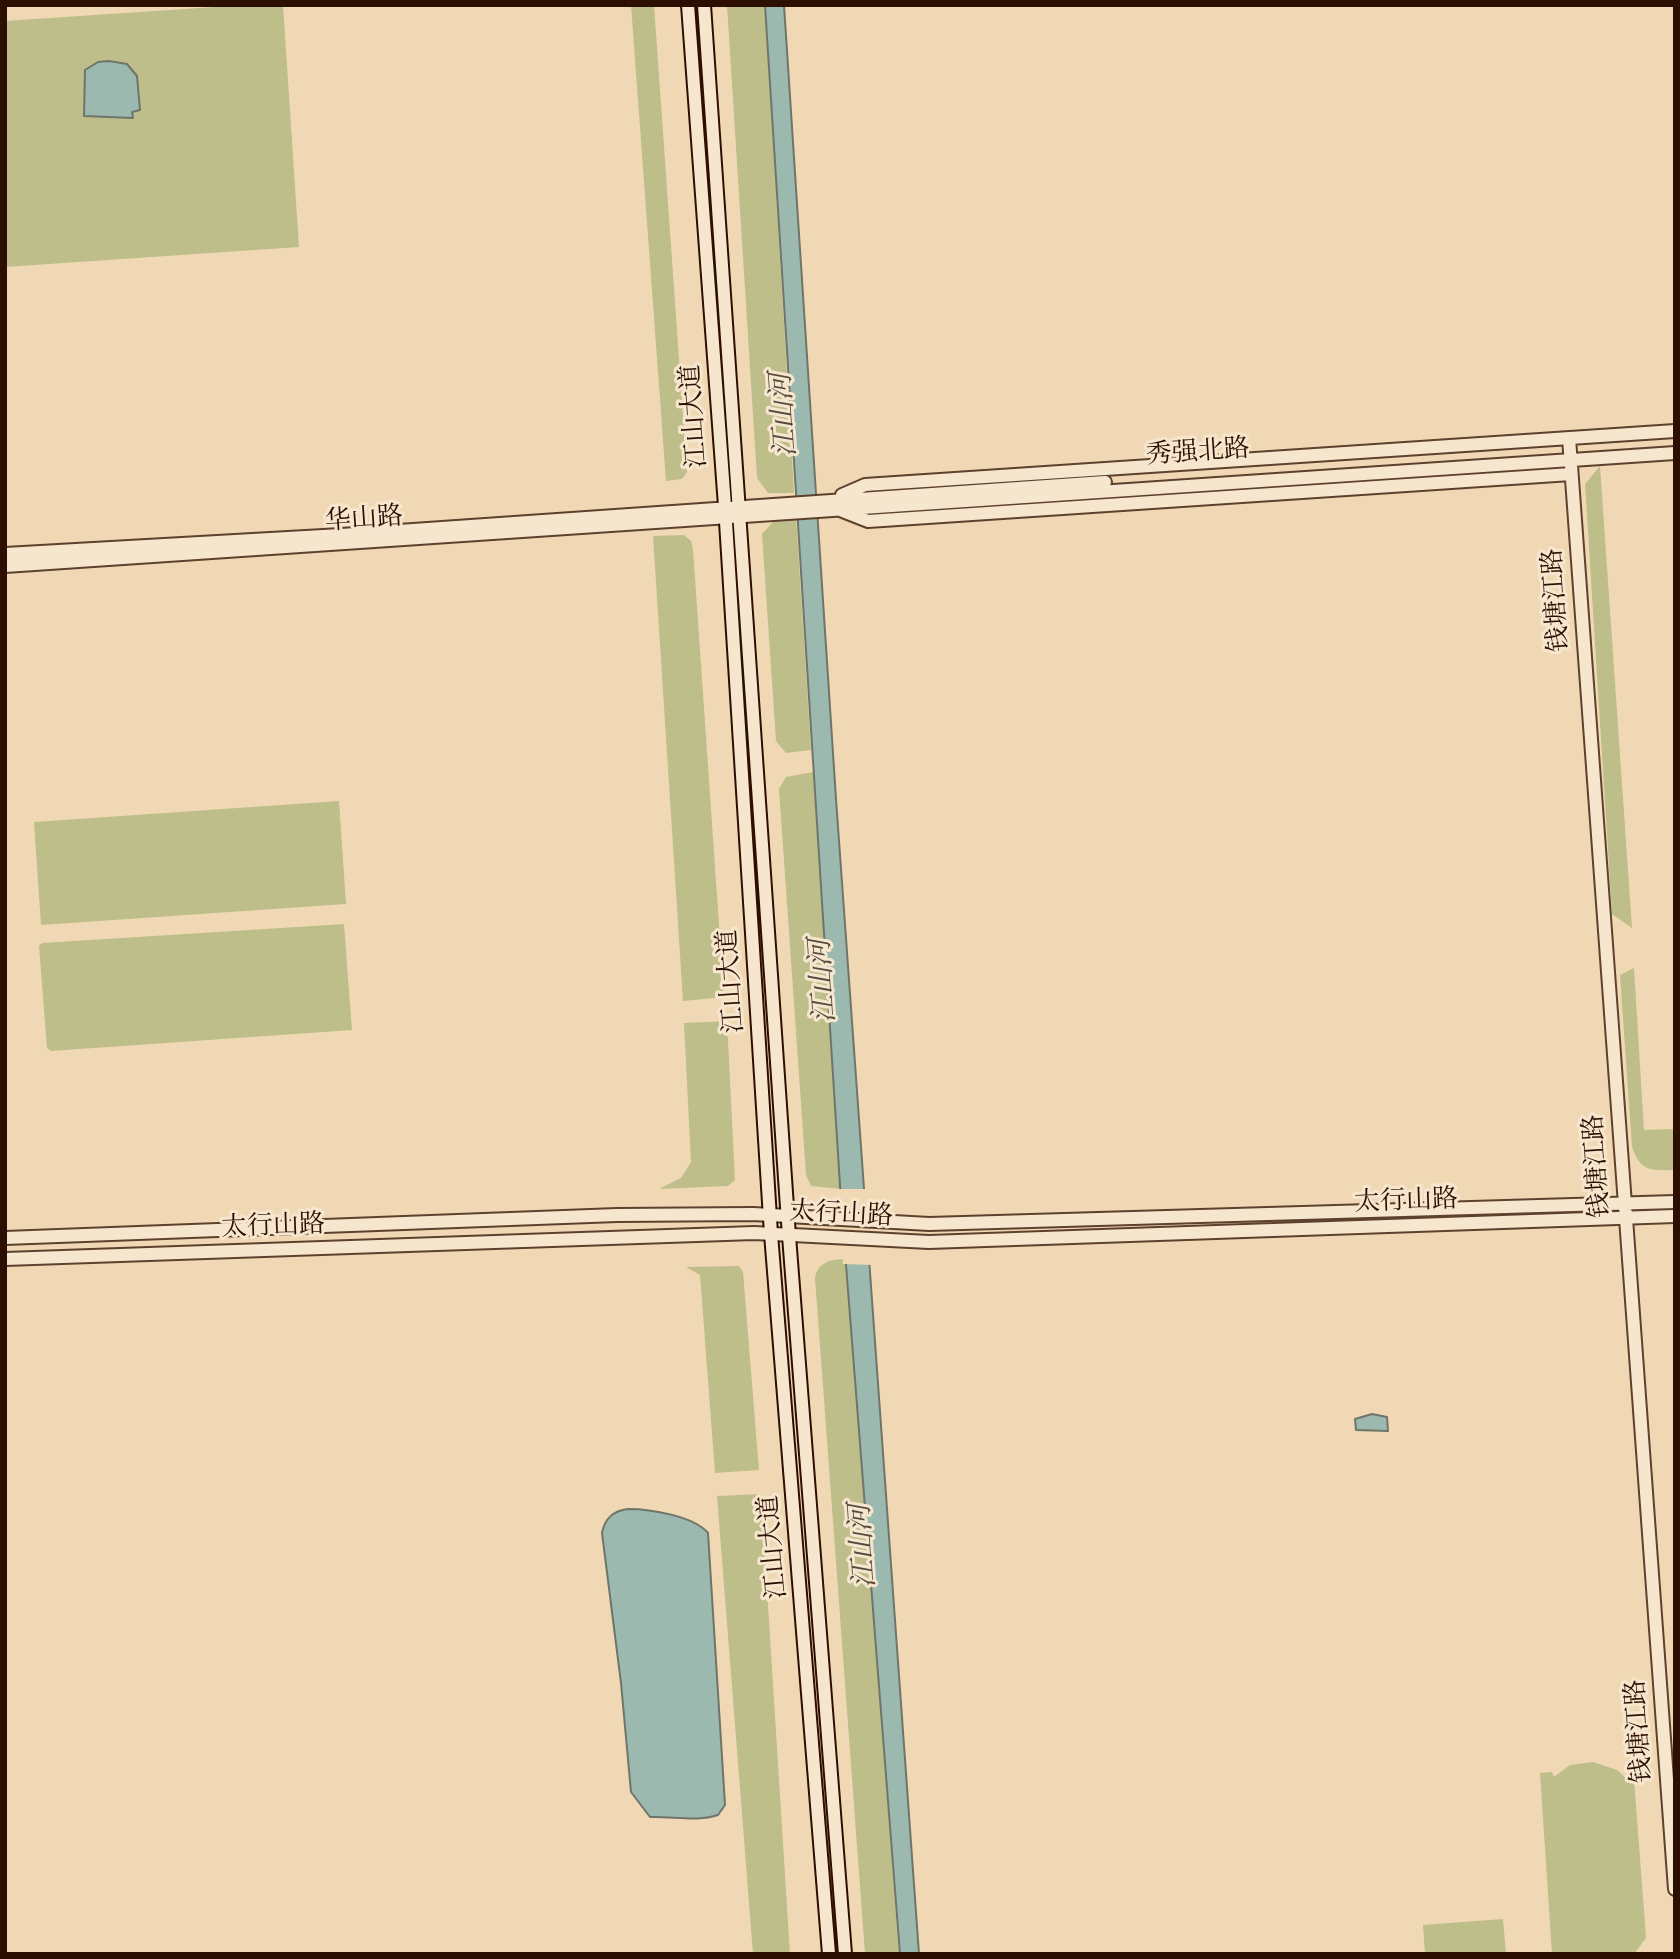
<!DOCTYPE html>
<html>
<head>
<meta charset="utf-8">
<style>
  body { margin:0 }
  #map { position:relative; width:1680px; height:1959px; overflow:hidden; background:#f1d8b4; font-family:"Libre Bodoni",serif }
  canvas { display:block }
  .frame { position:absolute; inset:0; border:7px solid #2c0f00; pointer-events:none }
</style>
</head>
<body>
<div id="map">
<canvas width="1680" height="1959"></canvas>
<div class="frame"></div>
</div>
<script>
const context = document.querySelector('canvas').getContext('2d');
context.lineJoin = 'round';
function fill(path, color) { context.fillStyle = color; context.fill(path, 'evenodd'); }
function trace(path, color, width, dash) { context.strokeStyle = color; context.lineWidth = width; context.lineCap = dash ? 'butt' : 'round'; context.setLineDash(dash || []); context.stroke(path); }
function write(font, color, halo, rows, align = 'center') {
  context.font = font + ' "Libre Bodoni","Noto Serif SC",serif'; context.lineWidth = 6; context.setLineDash([]); context.textBaseline = 'middle'; context.strokeStyle = halo; context.fillStyle = color; for (const [text, x, y, turn = 0] of rows) {
    context.save(); context.translate(x, y); context.rotate((+turn || 0) * Math.PI / 180); context.textAlign = isNaN(turn) ? turn : align; if (halo) context.strokeText(text, 0, 0); context.fillText(text, 0, 0); context.restore();
  }
}
const green = new Path2D(`
  M244,5H283L299,247L5,267V21Z
  M631,5H654L687,472L682,479L666,481Z
  M727,5H765L794,493H768L757,478Z
  M1600,466L1632,928L1612,914L1585,484Z
  M796,517L811,750L786,753L776,741L762,534L774,521Z
  M684,535L691,541L693,549L724,997L683,1001L653,536Z
  M813,772L841,1189L811,1186L806,1175L779,789L786,777Z
  M339,801L346,904L41,925L34,822Z
  M344,924L352,1030L51,1051L47,1048L39,946L42,943Z
  M1634,968L1644,1130L1675,1129V1170C1651,1171 1640,1171 1632,1147L1620,975Z
  M727,1021L735,1180L728,1186L659,1189L681,1178L691,1162L684,1023Z
  M846,1259L899,1954H865L815,1278C818,1262 831,1259 846,1259Z
  M739,1266L743,1272L759,1470L715,1473L700,1275L686,1267Z
  M761,1494L790,1954H753L717,1496Z
  M1593,1762L1617,1770L1628,1780L1634,1779L1646,1938L1634,1954H1552L1540,1773L1552,1772L1554,1777L1570,1765Z
  M1503,1919L1506,1954H1425L1423,1925Z`);
const water = new Path2D(`
  M765,5H784L836,799L919,1954H900L841,1201Z
  M109,61L127,64L137,76L140,110L132,112L133,118L84,116L85,70L98,62Z
  M1372,1414L1387,1417L1388,1431L1356,1430L1355,1419Z
  M628,1509C650,1509 694,1516 708,1533L725,1805L718,1815C698,1822 672,1816 650,1817L631,1792L621,1683L602,1533C605,1518 613,1511 628,1509Z`);
const pier = new Path2D(`
  M837,1189H868L873,1265L843,1264Z`);
const tertiary = new Path2D(`
  M1569,438L1675,1889
  M842,495L865,485L1675,431
  M840,510L868,521L1571,474
  M5,554L341,535L1105,482
  M5,566L1675,453
  M5,1238L617,1215L753,1214L929,1224L1675,1202
  M5,1259L754,1233L929,1242L1675,1216`);
const secondary = new Path2D(`
  M688,5L725,506L771,1234L829,1954
  M704,5L789,1236L845,1954`);
const streetNames = [
  ["江山大道",695,416,-94],
  ["秀强北路",1198,453,-4],
  ["华山路",364,520,-4],
  ["钱塘江路",1557,600,-94],
  ["江山大道",732,981,-94],
  ["钱塘江路",1598,1166,-94],
  ["太行山路",1406,1202,-2],
  ["太行山路",841,1215,3],
  ["太行山路",273,1227,-2],
  ["江山大道",774,1547,-95],
  ["钱塘江路",1640,1731,-94]
];
const waterNames = [
  ["江山河",785,415,-94],
  ["江山河",824,981,-94],
  ["江山河",864,1546,-94]
];
fill(green, '#bebe8a');
fill(water, '#9bb9af');
trace(water, '#6f7569', 2);
fill(pier, '#f1d8b4');
trace(tertiary, '#5d412d', 16);
trace(secondary, '#2c0f00', 16);
trace(tertiary, '#f6e6ce', 12);
trace(secondary, '#f6e6ce', 12);
write('26px', '#2c0f00', '#f6e6ce', streetNames);
write('italic 28px', '#534a3d', '#f6e6ce', waterNames);
</script>
</body>
</html>
